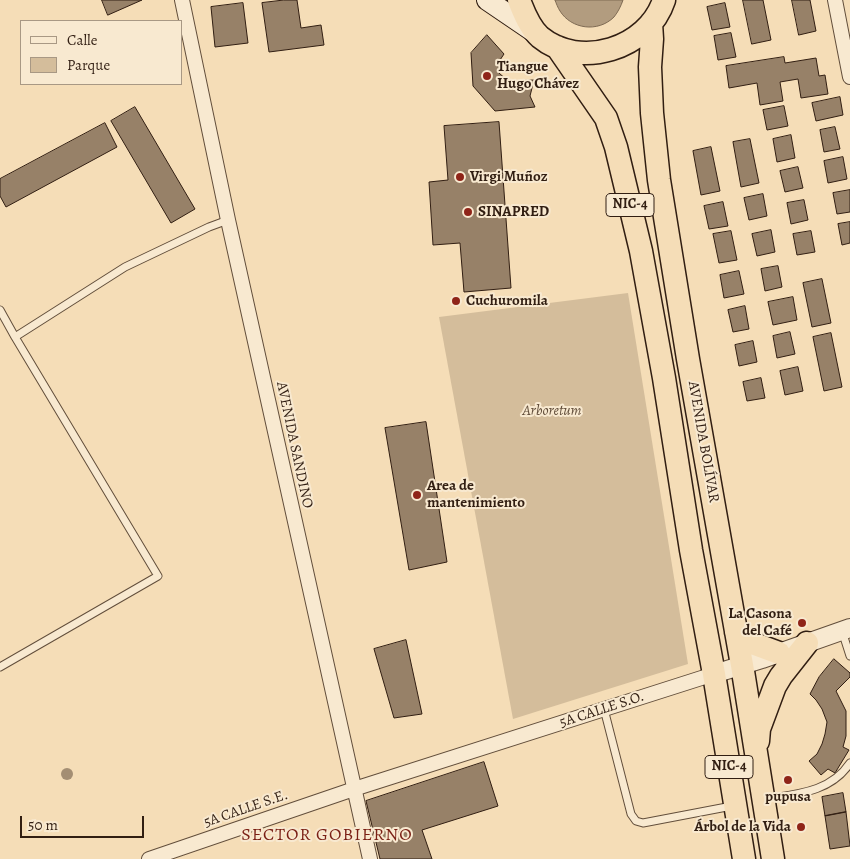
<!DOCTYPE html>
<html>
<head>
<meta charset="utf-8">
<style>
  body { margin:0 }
  #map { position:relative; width:850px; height:859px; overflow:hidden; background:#f5ddb7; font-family:Alegreya,serif }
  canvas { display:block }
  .legend { position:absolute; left:20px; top:20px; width:162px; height:65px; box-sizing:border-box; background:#f8e9d0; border:1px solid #a89884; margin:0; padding:6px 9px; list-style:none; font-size:15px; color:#311e12 }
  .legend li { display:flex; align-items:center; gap:10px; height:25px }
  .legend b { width:25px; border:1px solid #a89884 }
  .scale { position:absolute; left:20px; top:816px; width:124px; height:22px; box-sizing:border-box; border:2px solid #311e12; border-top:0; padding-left:6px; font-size:15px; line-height:18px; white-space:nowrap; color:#311e12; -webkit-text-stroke:4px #f8e9d0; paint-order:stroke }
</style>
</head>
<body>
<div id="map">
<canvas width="850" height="859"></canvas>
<ul class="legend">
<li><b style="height:6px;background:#f8e9d0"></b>Calle</li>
<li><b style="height:14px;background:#d4bd9b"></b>Parque</li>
</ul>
<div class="scale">50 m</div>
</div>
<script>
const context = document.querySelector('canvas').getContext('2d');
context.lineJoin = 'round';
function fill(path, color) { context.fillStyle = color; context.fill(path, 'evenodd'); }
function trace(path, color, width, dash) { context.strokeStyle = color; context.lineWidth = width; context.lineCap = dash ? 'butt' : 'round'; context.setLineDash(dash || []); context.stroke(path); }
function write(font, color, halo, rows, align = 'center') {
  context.font = font + ' Alegreya,serif'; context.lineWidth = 4; context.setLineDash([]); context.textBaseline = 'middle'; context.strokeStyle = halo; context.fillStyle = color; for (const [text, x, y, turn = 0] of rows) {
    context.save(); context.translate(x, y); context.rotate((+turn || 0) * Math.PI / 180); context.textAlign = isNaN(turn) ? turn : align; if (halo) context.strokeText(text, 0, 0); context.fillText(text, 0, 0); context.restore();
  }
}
const green = new Path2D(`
  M628,293L688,664L513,719L439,317Z`);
const water = new Path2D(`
  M555,0H623C621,6 618,12 614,17C598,33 571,29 560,11C558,8 556,3 555,0Z`);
const building = new Path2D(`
  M102,0H142L108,15Z
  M284,0H297L301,28L321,25L324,45L269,52L262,3Z
  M743,0H763L771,40L752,44Z
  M792,0H810L816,31L799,35Z
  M243,3L248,43L215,47L211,7Z
  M725,3L730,27L712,30L707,7Z
  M731,33L736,57L718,60L714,36Z
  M487,35L504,54L498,63L499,73L508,81L534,80L530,96L535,107L495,111L473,86L471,53Z
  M784,57L785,63L816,58L819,76L825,75L828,94L801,98L798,79L780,82L783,101L760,105L757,83L729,88L726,66Z
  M840,97L843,115L816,121L812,103Z
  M784,106L788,126L767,130L763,110Z
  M135,107L195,209L171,223L111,121Z
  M499,122L511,288L464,292L460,243L433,245L429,182L448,180L444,126Z
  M105,123L117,147L6,207L0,196V179Z
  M835,127L840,149L824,152L820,130Z
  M791,135L795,158L777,162L773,139Z
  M750,139L759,183L741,187L733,142Z
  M711,147L720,191L701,195L693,151Z
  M843,157L847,179L828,183L824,161Z
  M798,167L803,188L785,192L780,171Z
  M850,190V212L837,214L833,193Z
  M763,194L767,216L749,220L744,198Z
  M804,200L808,220L791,224L787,203Z
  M723,202L728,226L709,229L704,206Z
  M850,222V243L842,245L838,224Z
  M771,230L775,252L757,256L752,234Z
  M731,231L737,260L719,263L713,234Z
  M811,231L815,252L797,255L793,234Z
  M778,266L782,287L765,291L761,269Z
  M739,271L744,294L724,298L720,275Z
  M822,279L831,323L812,327L803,283Z
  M793,297L797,320L773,325L768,302Z
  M745,306L749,329L733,332L728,310Z
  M790,332L795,354L777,358L773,336Z
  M831,333L842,387L824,391L813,337Z
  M753,341L757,362L739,366L735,345Z
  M798,367L803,391L785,395L780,371Z
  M761,378L765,398L747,401L743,382Z
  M426,422L447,562L409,570L385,428Z
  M406,640L422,714L394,718L374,649Z
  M834,659L850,673V677L836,691L846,711V736L843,747L849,750L835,773L828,769L821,775L809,761L817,754L822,744L825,734L827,722L822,709L816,700L810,694L819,677Z
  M484,762L498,806L422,830L432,859H380L366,801Z
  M843,793L846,812L825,816L822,797Z
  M846,812L850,846L830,849L825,816Z`);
const service = new Path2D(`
  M0,310L15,337L158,576L0,667
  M15,337L125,267L209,227L228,220
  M842,631L850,656
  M604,709L631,814L636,821L643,823L732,806
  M766,799C797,794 831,792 850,763`);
const minor = new Path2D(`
  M182,0L228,220L370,859
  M835,0L850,77
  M149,859L354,789L714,674`);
const tertiary = new Path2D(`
  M714,674L762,659L850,628`);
const secondary = new Path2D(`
  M487,0L537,34`);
const trunk = new Path2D(`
  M519,0C523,11 531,29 540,37C580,70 648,49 664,0
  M651,23L652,39L650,67L652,113L659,180L688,359L742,665L773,859
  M557,47L606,118L616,147L641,251L664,378L691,550L714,674L744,859
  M736,632L752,643L779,653
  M758,741L759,729L775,686L781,676L807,643`);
const trees = [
  [67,774]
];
const markers = [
  [487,76,5,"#8f2418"],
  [460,177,5,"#8f2418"],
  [468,212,5,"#8f2418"],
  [456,301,5,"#8f2418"],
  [417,495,5,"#8f2418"],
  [802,623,5,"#8f2418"],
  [788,780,5,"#8f2418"],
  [801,827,5,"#8f2418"]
];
const shields = [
  [630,205,48],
  [729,767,48]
];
const shieldNames = [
  ["NIC-4",630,205],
  ["NIC-4",729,767]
];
const poiNames = [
  ["Tiangue",497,67],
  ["Hugo Chávez",497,84],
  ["Virgi Muñoz",470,177],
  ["SINAPRED",478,212],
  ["Cuchuromila",466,301],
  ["Area de",427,486],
  ["mantenimiento",427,503],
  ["La Casona",792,614,"right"],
  ["del Café",792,631,"right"],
  ["pupusa",788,797,"center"],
  ["Árbol de la Vida",791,827,"right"]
];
const parkNames = [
  ["Arboretum",552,411]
];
const streetNames = [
  ["AVENIDA BOLÍVAR",703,442,80],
  ["AVENIDA SANDINO",294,445,78],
  ["5A CALLE S.O.",602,710,-18],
  ["5A CALLE S.E.",246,809,-19]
];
const quarterNames = [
  ["SECTOR GOBIERNO",327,836]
];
fill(green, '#d4bd9b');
fill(water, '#b29c7f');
trace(water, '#7e6a53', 1);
fill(building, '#978168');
trace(building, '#311e12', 1);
trace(service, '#624e3b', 9);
trace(minor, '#624e3b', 16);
trace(tertiary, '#624e3b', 20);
trace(secondary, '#311e12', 22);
trace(trunk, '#311e12', 25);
trace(service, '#f8e9d0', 7);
trace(minor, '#f8e9d0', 14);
trace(tertiary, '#f8e9d0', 18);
trace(secondary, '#f8e9d0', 20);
trace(trunk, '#f5ddb7', 22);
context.fillStyle = '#a48e73';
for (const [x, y] of trees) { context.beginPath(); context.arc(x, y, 6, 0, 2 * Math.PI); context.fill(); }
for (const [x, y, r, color] of markers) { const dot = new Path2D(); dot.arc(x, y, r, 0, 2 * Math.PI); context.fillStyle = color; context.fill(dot); trace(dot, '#f8e9d0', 2); }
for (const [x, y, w] of shields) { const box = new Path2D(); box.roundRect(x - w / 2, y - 11.5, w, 23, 4); context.fillStyle = '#f8e9d0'; context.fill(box); trace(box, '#311e12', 1); }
write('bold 14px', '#311e12', null, shieldNames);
write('bold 15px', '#311e12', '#f8e9d0', poiNames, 'left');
write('italic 15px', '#624e3b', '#f8e9d0', parkNames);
write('15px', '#311e12', '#f8e9d0', streetNames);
context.letterSpacing = '1px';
write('18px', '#7a1f14', '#f8e9d0', quarterNames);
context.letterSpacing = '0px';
</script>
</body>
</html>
